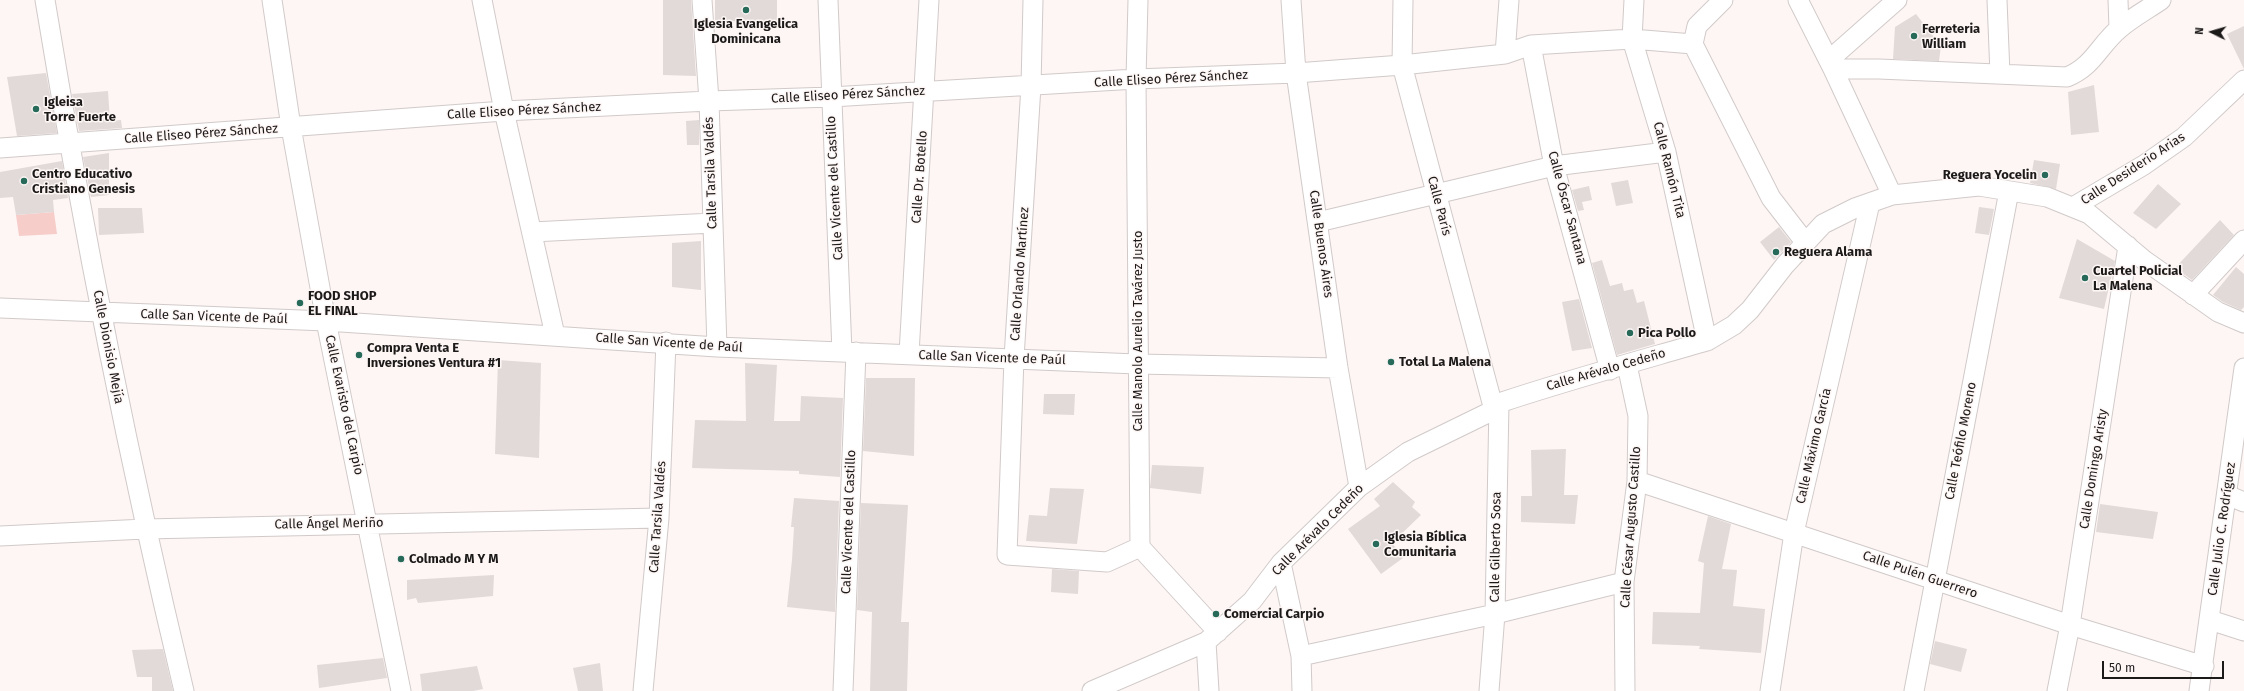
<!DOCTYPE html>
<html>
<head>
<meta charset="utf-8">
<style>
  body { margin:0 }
  #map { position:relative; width:2244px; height:691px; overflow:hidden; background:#fdf6f5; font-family:"Fira Sans",sans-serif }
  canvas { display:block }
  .north { position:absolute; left:2192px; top:12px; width:40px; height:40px; -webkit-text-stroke:3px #fdf6f5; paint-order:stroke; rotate:275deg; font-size:11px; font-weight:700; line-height:16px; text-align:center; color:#1c1919 }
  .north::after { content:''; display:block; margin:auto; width:14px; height:18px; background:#1c1919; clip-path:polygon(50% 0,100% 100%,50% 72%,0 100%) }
  .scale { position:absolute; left:2102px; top:661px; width:122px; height:18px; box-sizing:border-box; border:2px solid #1c1919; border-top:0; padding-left:5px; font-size:12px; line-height:14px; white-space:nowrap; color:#1c1919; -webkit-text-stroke:3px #fdf6f5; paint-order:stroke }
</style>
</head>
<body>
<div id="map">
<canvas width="2244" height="691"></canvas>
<div class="north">N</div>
<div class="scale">50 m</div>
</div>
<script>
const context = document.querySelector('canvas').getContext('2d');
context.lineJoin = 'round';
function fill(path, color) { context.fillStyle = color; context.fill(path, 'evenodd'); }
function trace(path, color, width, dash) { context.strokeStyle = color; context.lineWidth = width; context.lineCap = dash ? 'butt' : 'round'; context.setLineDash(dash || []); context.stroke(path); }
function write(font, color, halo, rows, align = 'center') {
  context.font = font + ' "Fira Sans",sans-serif'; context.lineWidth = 3; context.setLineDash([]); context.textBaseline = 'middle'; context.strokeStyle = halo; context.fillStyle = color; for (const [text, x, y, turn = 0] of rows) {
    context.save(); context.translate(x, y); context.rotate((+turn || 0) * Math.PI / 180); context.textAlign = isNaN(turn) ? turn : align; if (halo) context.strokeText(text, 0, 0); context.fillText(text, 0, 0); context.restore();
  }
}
const green = new Path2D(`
  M54,212L57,234L19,236L16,215Z`);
const building = new Path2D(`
  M663,0H691L696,76L663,75Z
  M715,0H777V24L715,20Z
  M1916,14L1941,46L1939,61L1893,59L1895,27Z
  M2244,26V69L2227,34Z
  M46,73L57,133L17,136L7,77Z
  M2094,85L2099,132L2071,135L2068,92Z
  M108,91L110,121L121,120L122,128L79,131L72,94Z
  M699,120V145H687L686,121Z
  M109,153V195L91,197L83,157Z
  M2034,160L2060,164L2056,189L2030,183Z
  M62,161L68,198L53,200L54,212L16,215L13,197L0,198V172Z
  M1628,180L1633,203L1616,206L1611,183Z
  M2158,184L2181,204L2156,229L2133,213Z
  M1589,186L1592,200L1582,202L1584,210L1578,211L1572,190Z
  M1979,207L1994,209L1989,235L1975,233Z
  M98,208H142L144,233L99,235Z
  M2220,220L2234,235L2192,280L2175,268Z
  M1779,227L1791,242L1774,260L1760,242Z
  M2077,239L2115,261L2104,309L2059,298Z
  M701,241V290L672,287V243Z
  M1602,260L1610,286L1622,283L1624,291L1633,289L1637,303L1644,301L1655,344L1617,355L1592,263Z
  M2236,267L2244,274V307L2241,310L2223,302L2213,295Z
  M1579,299L1592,348L1572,351L1562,302Z
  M498,360L541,363L539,458L495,454Z
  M745,363L777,365L774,421H800L801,396L843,398L840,477L799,474V471L692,468L695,420L746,421Z
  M866,378H915L914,456L863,451Z
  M1044,394H1075L1074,415L1043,414Z
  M1566,449L1564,495H1578L1575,524L1521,522V496H1532L1531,450Z
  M1152,465L1204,467L1201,494L1150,488Z
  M1393,482L1415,502L1412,507L1421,515L1392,543L1403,558L1381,574L1348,529L1380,506L1374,499Z
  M1050,488L1084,489L1077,544L1026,541L1029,515L1047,516Z
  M794,498L839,501L835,612L787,607L792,560L794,527H791Z
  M861,503L908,505L901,622H909L907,691H870L872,612L857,610Z
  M2100,504L2158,512L2153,539L2096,532Z
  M1708,516L1731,524L1722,569L1737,570L1733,606L1765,609L1761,653L1699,649L1700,646L1652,644L1653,612L1700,613L1704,563L1698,561Z
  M1052,569L1079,571L1078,594L1051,592Z
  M494,575L493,596L418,603L416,598L407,600V580Z
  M1935,641L1967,649L1961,672L1930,664Z
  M163,649L173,691H152V677H137L132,650Z
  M383,658L387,678L319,688L317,665Z
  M600,663L603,691H578L573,668Z
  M477,666L483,689L473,691H422L420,674Z`);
const minor = new Path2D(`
  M45,0C83,232 129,462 184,691
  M272,0L291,127L326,321L401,691
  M482,0L504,111L555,335
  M702,0L709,101L717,347
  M828,0L842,352
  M1033,0L1031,86L1014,358L1007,555L1107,562L1140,547
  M1138,0L1136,79L1140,547L1218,632
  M1291,0L1296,73L1338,368L1359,487
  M1403,0L1402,65L1494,410
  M1634,0L1632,39L1666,152L1707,341
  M1723,0L1697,26L1693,44L1771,198L1805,242
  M1798,0L1833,69L1892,195
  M1997,0L2000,74
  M2118,0L2119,28
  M1531,45L1554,166L1610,370
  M1505,54L1509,0
  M1829,60L1897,0
  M1833,69H1879L2067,77C2094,66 2099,45 2120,28C2133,17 2148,9 2161,0
  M0,148L504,111L709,101L831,97L1136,79L1296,73L1402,65L1505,54L1531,45L1632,39L1693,44
  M2073,207L2144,165L2184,137L2244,80
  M1318,222L1554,166L1666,152
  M532,232L713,223
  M2193,295L2244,240
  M0,308L326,321L717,347L1137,364L1338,368
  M909,354L929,0
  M1637,481L2070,625L2204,666
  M2227,495L2244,502
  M0,536L145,529L659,518
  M1281,563L1301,656L1302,691
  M2210,620L2244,631
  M1206,642L1209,691
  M1301,656L1495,614L1624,582
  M643,691L659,518L666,342
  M843,691L856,352
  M1092,691L1206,642L1252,601L1281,563L1359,487L1408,452L1494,410L1499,403C1568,380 1638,361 1707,341L1734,325L1750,310L1785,265L1823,224L1855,208L1892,195L1979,186L2047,197L2089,214L2144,260L2218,312L2244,323
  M1489,691L1495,614L1499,403
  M1625,691L1624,582L1637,481L1638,416L1627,365
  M1770,691L1794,533L1870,203
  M1914,691L2009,191
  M2057,691L2070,625L2128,246
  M2199,691L2244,368`);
const markers = [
  [746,10,4,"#276a5a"],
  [1914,36,4,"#276a5a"],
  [36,109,4,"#276a5a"],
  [2045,175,4,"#276a5a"],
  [24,181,4,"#276a5a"],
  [1776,252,4,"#276a5a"],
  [2085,278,4,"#276a5a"],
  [300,303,4,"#276a5a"],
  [1630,333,4,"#276a5a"],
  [359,355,4,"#276a5a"],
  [1391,362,4,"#276a5a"],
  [1376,544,4,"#276a5a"],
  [401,559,4,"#276a5a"],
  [1216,614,4,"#276a5a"]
];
const poiNames = [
  ["Iglesia Evangelica",746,24,"center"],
  ["Dominicana",746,39,"center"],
  ["Ferreteria",1922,29],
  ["William",1922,44],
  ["Igleisa",44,102],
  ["Torre Fuerte",44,117],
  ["Centro Educativo",32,174],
  ["Cristiano Genesis",32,189],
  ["Reguera Yocelin",2037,175,"right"],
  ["Reguera Alama",1784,252],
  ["Cuartel Policial",2093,271],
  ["La Malena",2093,286],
  ["FOOD SHOP",308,296],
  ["EL FINAL",308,311],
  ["Pica Pollo",1638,333],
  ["Compra Venta E",367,348],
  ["Inversiones Ventura #1",367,363],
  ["Total La Malena",1399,362],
  ["Iglesia Bíblica",1384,537],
  ["Comunitaria",1384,552],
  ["Colmado M Y M",409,559],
  ["Comercial Carpio",1224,614]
];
const streetNames = [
  ["Calle Eliseo Pérez Sánchez",1171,79,-3],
  ["Calle Eliseo Pérez Sánchez",848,95,-3],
  ["Calle Eliseo Pérez Sánchez",524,111,-3],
  ["Calle Eliseo Pérez Sánchez",201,134,-4],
  ["Calle Desiderio Arias",2133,169,-33],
  ["Calle Ramón Tita",1669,170,76],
  ["Calle Tarsila Valdés",711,173,-92],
  ["Calle Dr. Botello",920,177,-86],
  ["Calle Vicente del Castillo",835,188,-93],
  ["Calle París",1439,206,75],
  ["Calle Óscar Santana",1567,208,75],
  ["Calle Buenos Aires",1321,244,82],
  ["Calle Orlando Martínez",1020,274,-86],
  ["Calle San Vicente de Paúl",214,317,2],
  ["Calle Manolo Aurelio Tavárez Justo",1138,331,-90],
  ["Calle San Vicente de Paúl",669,343,4],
  ["Calle Dionisio Mejía",108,347,79],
  ["Calle San Vicente de Paúl",992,358,2],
  ["Calle Arévalo Cedeño",1606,370,-16],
  ["Calle Evaristo del Carpio",344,405,78],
  ["Calle Teófilo Moreno",1961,441,-79],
  ["Calle Máximo García",1814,446,-77],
  ["Calle Domingo Aristy",2094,469,-81],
  ["Calle Tarsila Valdés",658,517,-86],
  ["Calle Vicente del Castillo",849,522,-88],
  ["Calle Ángel Meriño",329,524,-1],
  ["Calle César Augusto Castillo",1631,527,-86],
  ["Calle Julio C. Rodríguez",2222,529,-82],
  ["Calle Arévalo Cedeño",1318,530,-45],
  ["Calle Gilberto Sosa",1496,547,-89],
  ["Calle Pulén Guerrero",1920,575,19]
];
fill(green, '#f6cdc9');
fill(building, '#e1dad9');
trace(minor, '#d1cac9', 21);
trace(minor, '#fff', 19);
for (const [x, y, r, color] of markers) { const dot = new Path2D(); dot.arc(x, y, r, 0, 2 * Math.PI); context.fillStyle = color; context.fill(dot); trace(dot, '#fdf6f5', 1.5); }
write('bold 13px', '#1c1919', '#fdf6f5', poiNames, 'left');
write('13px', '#1c1919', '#fdf6f5', streetNames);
</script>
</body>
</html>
